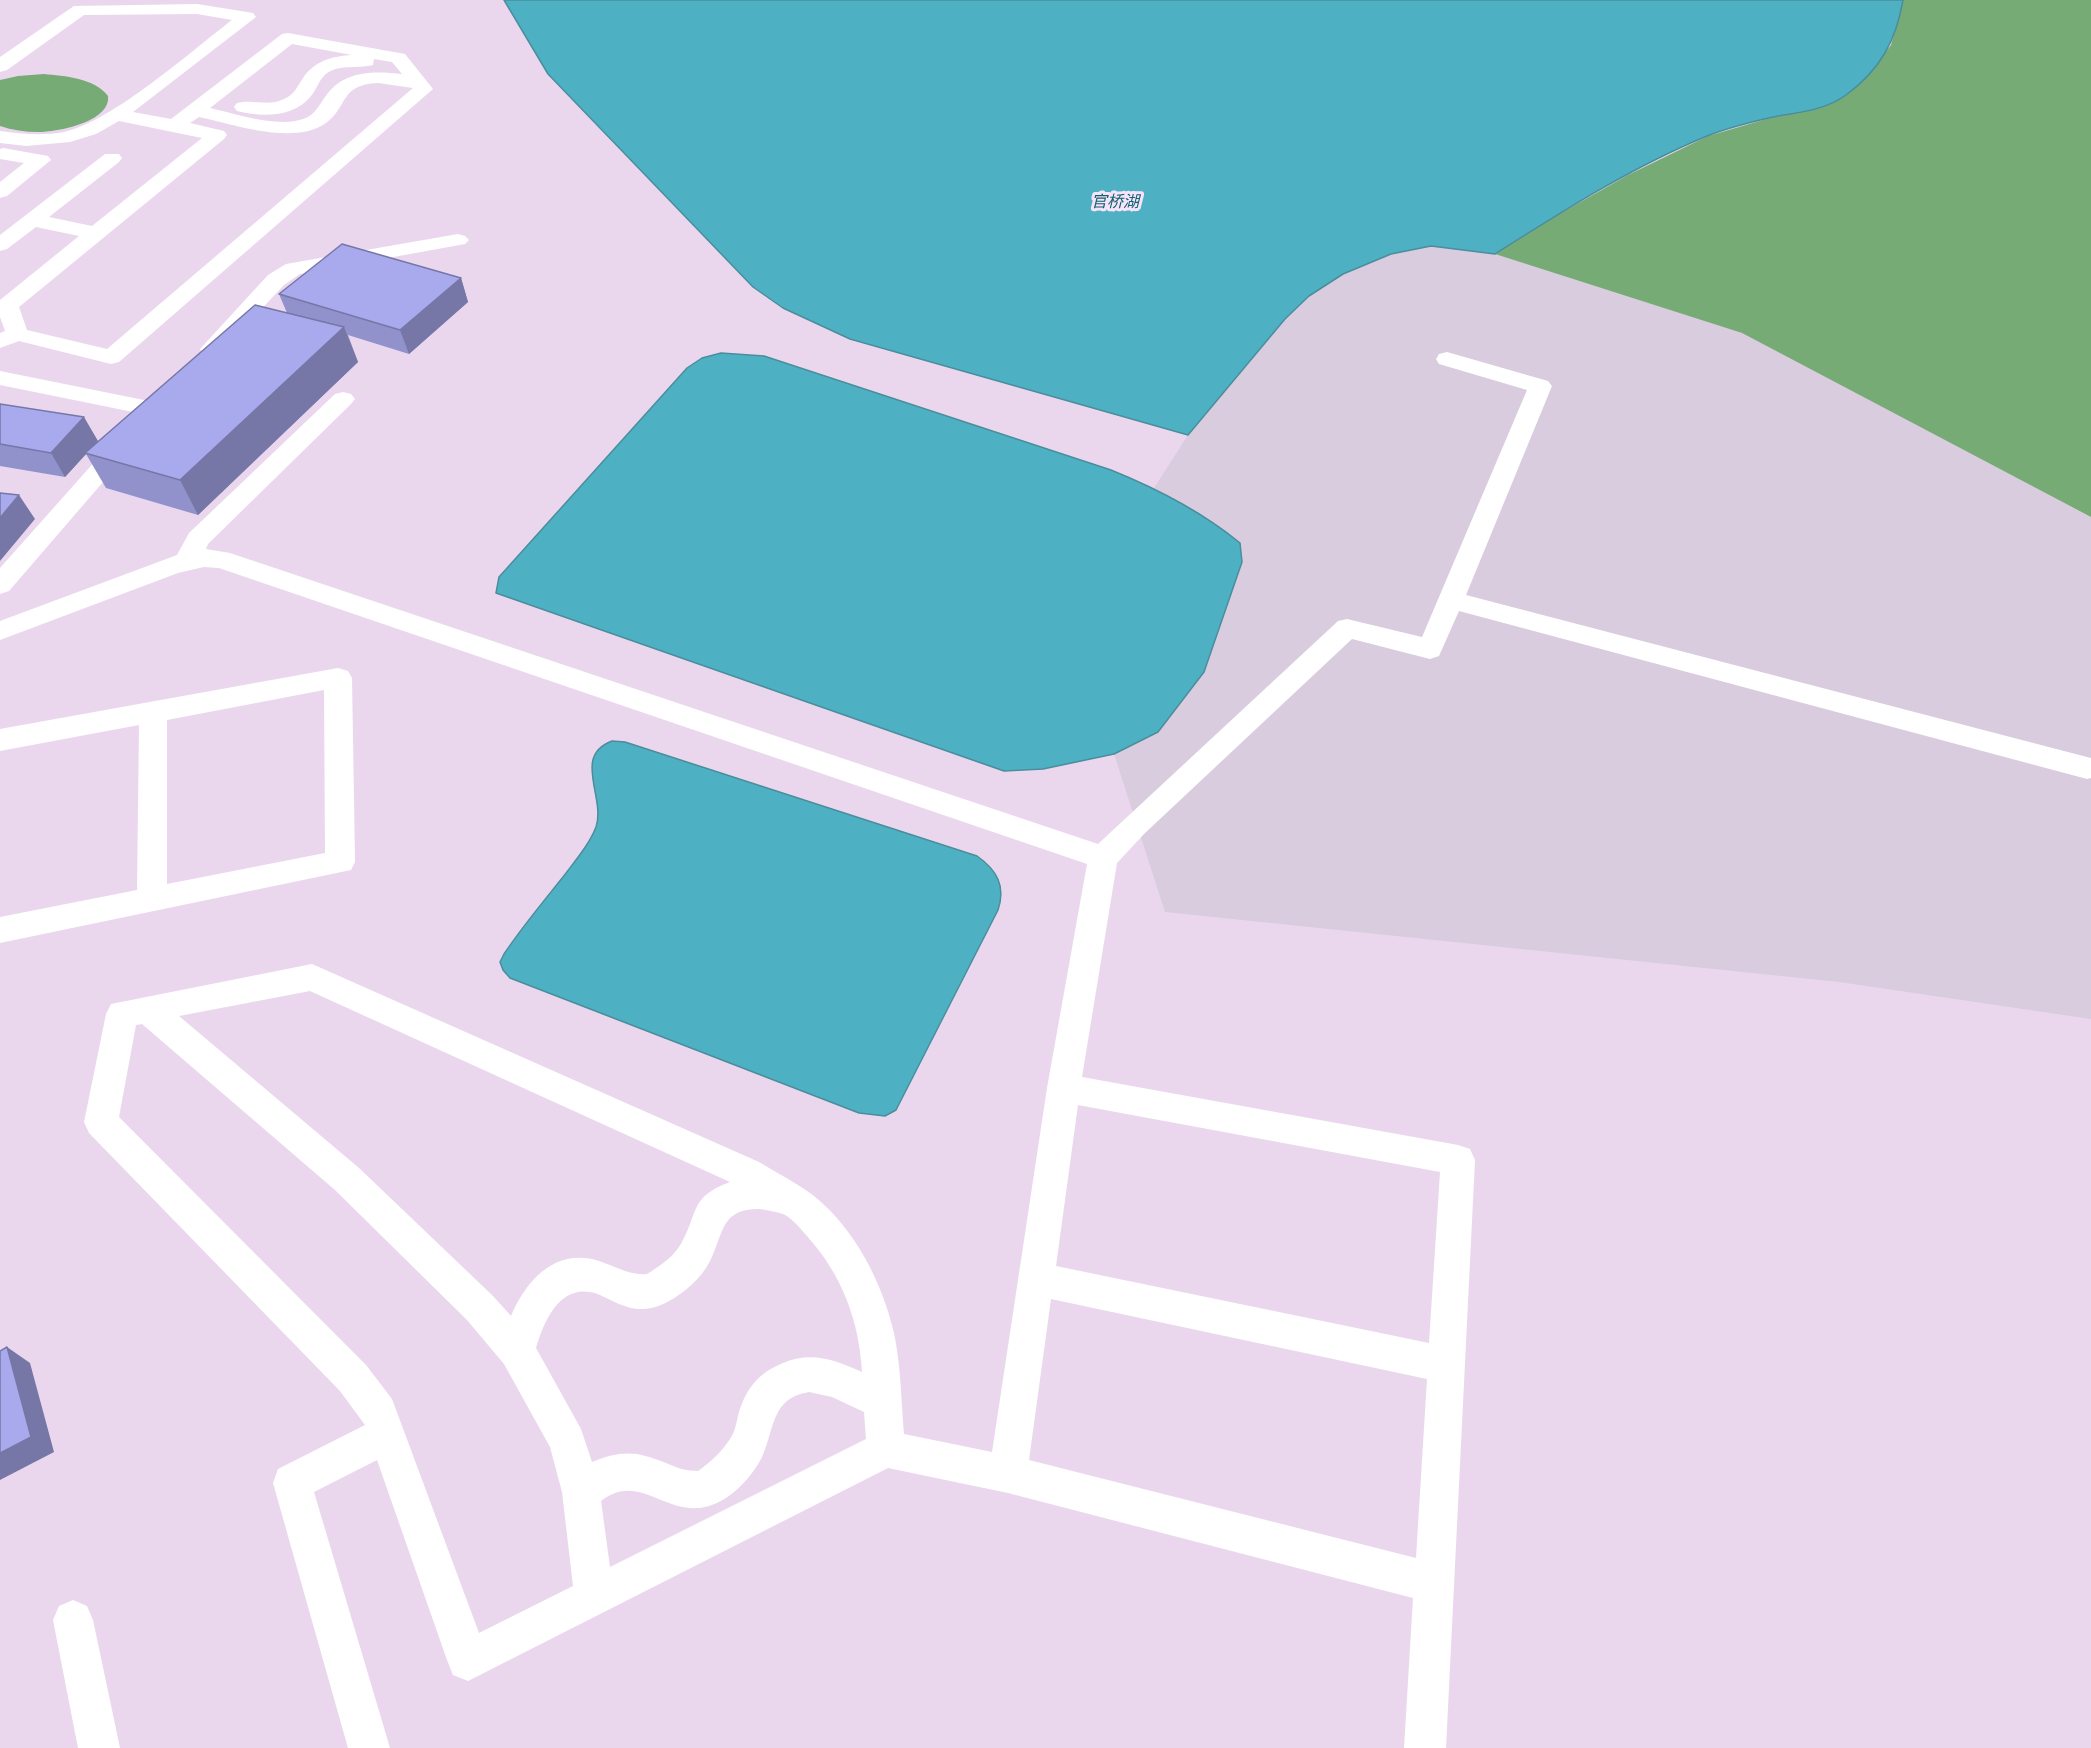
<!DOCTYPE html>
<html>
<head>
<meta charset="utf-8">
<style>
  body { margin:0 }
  canvas { display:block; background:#ead7ed }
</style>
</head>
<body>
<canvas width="2091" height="1748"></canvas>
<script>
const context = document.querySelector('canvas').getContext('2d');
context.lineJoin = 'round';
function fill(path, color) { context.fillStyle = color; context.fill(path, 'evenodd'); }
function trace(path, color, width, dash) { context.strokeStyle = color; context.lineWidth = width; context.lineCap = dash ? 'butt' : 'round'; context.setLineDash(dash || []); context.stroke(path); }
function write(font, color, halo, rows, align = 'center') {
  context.font = font + ' Signika,"Noto Sans SC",sans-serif'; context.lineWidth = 6; context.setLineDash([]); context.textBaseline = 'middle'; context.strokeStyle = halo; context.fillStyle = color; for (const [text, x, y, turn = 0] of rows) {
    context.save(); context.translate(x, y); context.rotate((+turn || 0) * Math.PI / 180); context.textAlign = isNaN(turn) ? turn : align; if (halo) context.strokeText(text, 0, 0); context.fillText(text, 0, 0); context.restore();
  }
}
const industrial = new Path2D(`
  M1431,246L1495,254L1742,333L2091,517V1019L1839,982L1165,912L1114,754L1158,732L1204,672L1242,562L1215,523L1154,488L1188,435L1285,319L1309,296L1343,274L1391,254Z`);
const forest = new Path2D(`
  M1903,0H2091V517L1742,333L1495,254L1554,217L1628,175L1708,136L1770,118L1801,112L1861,83L1891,45Z
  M44,74C64,76 95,78 108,96C111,122 57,132 38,132C25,132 12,130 0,126V80L18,76Z`);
const water = new Path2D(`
  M504,0H1903C1896,41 1880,70 1846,95C1824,111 1798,112 1773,117C1751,122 1727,128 1707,136C1632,167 1563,211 1495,254L1431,246L1391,254L1343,274L1309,296L1285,319L1188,435L850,339L783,308L753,287L548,74Z
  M721,353L764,356L1111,470C1158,489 1201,511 1240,543L1242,562L1204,672L1158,732L1114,754L1043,769L1004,771L496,593L499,577L687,368L702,358Z
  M612,741L625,742L977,856C997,870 1006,886 998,910L896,1110L885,1116L859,1113L510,978L503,970L500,962L504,954C522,927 543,902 563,877C575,861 589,845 596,827C606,797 572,756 612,741Z`);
const lane = new Path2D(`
  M197,4L247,12L253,13L256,17L133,112L171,119L282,34L288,33L405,54L433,89L119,362L111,364L19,341L0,348V333L5,331L0,317V300L79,236L36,227L7,249L0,251V235L105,154H119L122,158L119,162L49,217L92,226L202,138L119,121L96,134L70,142L26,146L0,143V131C21,134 43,136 64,132C113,121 190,52 232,20L197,14L84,15L7,70L0,72V57L74,6ZM292,44L352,55C333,56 314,61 303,78C297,87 294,95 284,99C269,107 253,99 237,103L234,107L237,111C261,117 294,118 311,96C317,89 319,79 327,73C341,64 357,69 373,65L374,59L392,62L402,74C376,71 346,70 328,93C320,103 316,115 303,119C278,128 236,114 210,108ZM378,83L413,88L107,349L27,330L19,307L224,139L227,135L224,131L190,123L199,117C233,124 294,146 326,123C349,106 339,85 378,83Z
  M3,148L48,156L51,160L7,196L0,198V182L24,163L0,159V149Z
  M458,234L465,236L469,240L465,244L300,274L284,285L219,354L211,356L203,354L200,349L268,275L286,264Z
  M1447,352L1548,381L1552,386L1466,595L2087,757L2091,758V778L2087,779L1459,611L1439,656L1430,659L1352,639L1144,834L1117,863L1082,1077L1458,1145L1470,1149L1475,1160L1446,1748H1404L1413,1598L1008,1493L888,1468L468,1681L453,1675L447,1660L377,1460L314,1492L390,1748H348L273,1483L278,1469L365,1425L340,1391L89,1133L84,1122L106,1014L111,1004L312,964L759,1162C777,1173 797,1183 814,1196C855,1229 882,1282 894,1333C901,1366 901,1400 904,1434L992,1452L1047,1088L1087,864L219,568L204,567L178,573L0,640V621L177,555L189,533L335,394L343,392L351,394L355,399L351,404L208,544L206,549L230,553L1098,844L1338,621L1347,619L1422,637L1527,390L1439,364L1436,359L1439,354ZM310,991L730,1182C690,1197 699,1211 682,1242C675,1256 660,1266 647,1274C630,1276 615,1266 599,1261C556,1247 526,1280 511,1316L493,1296L359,1168L179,1016ZM142,1024L335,1190L467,1320L504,1364L550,1447L562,1492L573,1586L479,1633L392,1399L366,1365L119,1117L136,1025ZM1078,1105L1440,1172L1429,1343L1056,1266ZM760,1209C767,1210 777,1212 783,1214C791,1217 801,1229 807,1236C842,1275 859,1320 862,1372C834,1360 813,1351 783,1363C759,1373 747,1387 739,1412C737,1419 736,1427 733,1434C725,1449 711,1462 698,1471C686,1471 677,1468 666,1463C636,1451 622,1450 592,1462L581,1429L536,1348C545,1318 562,1280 600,1295C613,1301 628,1310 643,1309C652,1309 662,1305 669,1301C684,1293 701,1278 709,1263C724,1234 720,1208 760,1209ZM1051,1299L1427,1379L1416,1558L1029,1460ZM809,1392L832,1397L864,1412L866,1439L610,1567L601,1501C645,1467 672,1532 726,1498C741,1488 754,1473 762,1457C775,1428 771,1398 809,1392Z
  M0,371L154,402L162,404L166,409L9,591L0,594V568L138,413L0,385Z
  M338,668L348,671L352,678L355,862L351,870L0,943V917L137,890L139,725L0,751V729ZM324,690L325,853L167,884V720Z
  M73,1600L87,1606L93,1620L120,1748H78L53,1620L59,1606Z`);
const wall = new Path2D(`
  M461,278L468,302L409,354L348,335L358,362L198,515L106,488L86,454L65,477L0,466V404L98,441L93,446L287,313L279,294Z`);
const shadedWall = new Path2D(`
  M461,278L468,302L409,354L400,330Z
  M344,327L358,362L198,515L180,480Z
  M84,417L98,441L65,477L51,453Z
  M19,495L35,519L0,561V518Z
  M7,1347L30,1363L54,1452L0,1480V1453Z`);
const building = new Path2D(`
  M342,244L461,278L400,330L279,294Z
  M255,305L344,327L180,480L85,453Z
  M0,404L84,417L51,453L0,444Z
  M0,493L19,495L0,518Z
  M7,1347L31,1437L0,1453V1351Z`);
const farWaternames = [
  ["官桥湖",1115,203]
];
fill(industrial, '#d9ccdf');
fill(forest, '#76ab76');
fill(water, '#4eb1c3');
trace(water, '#4a8d9c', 1.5);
fill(lane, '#fff');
fill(wall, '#9192cc');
fill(shadedWall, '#7677a6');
fill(building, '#a9aaed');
trace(building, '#7677a6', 1.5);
write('italic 16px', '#0e616e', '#f7e4fa', farWaternames);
</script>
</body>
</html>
